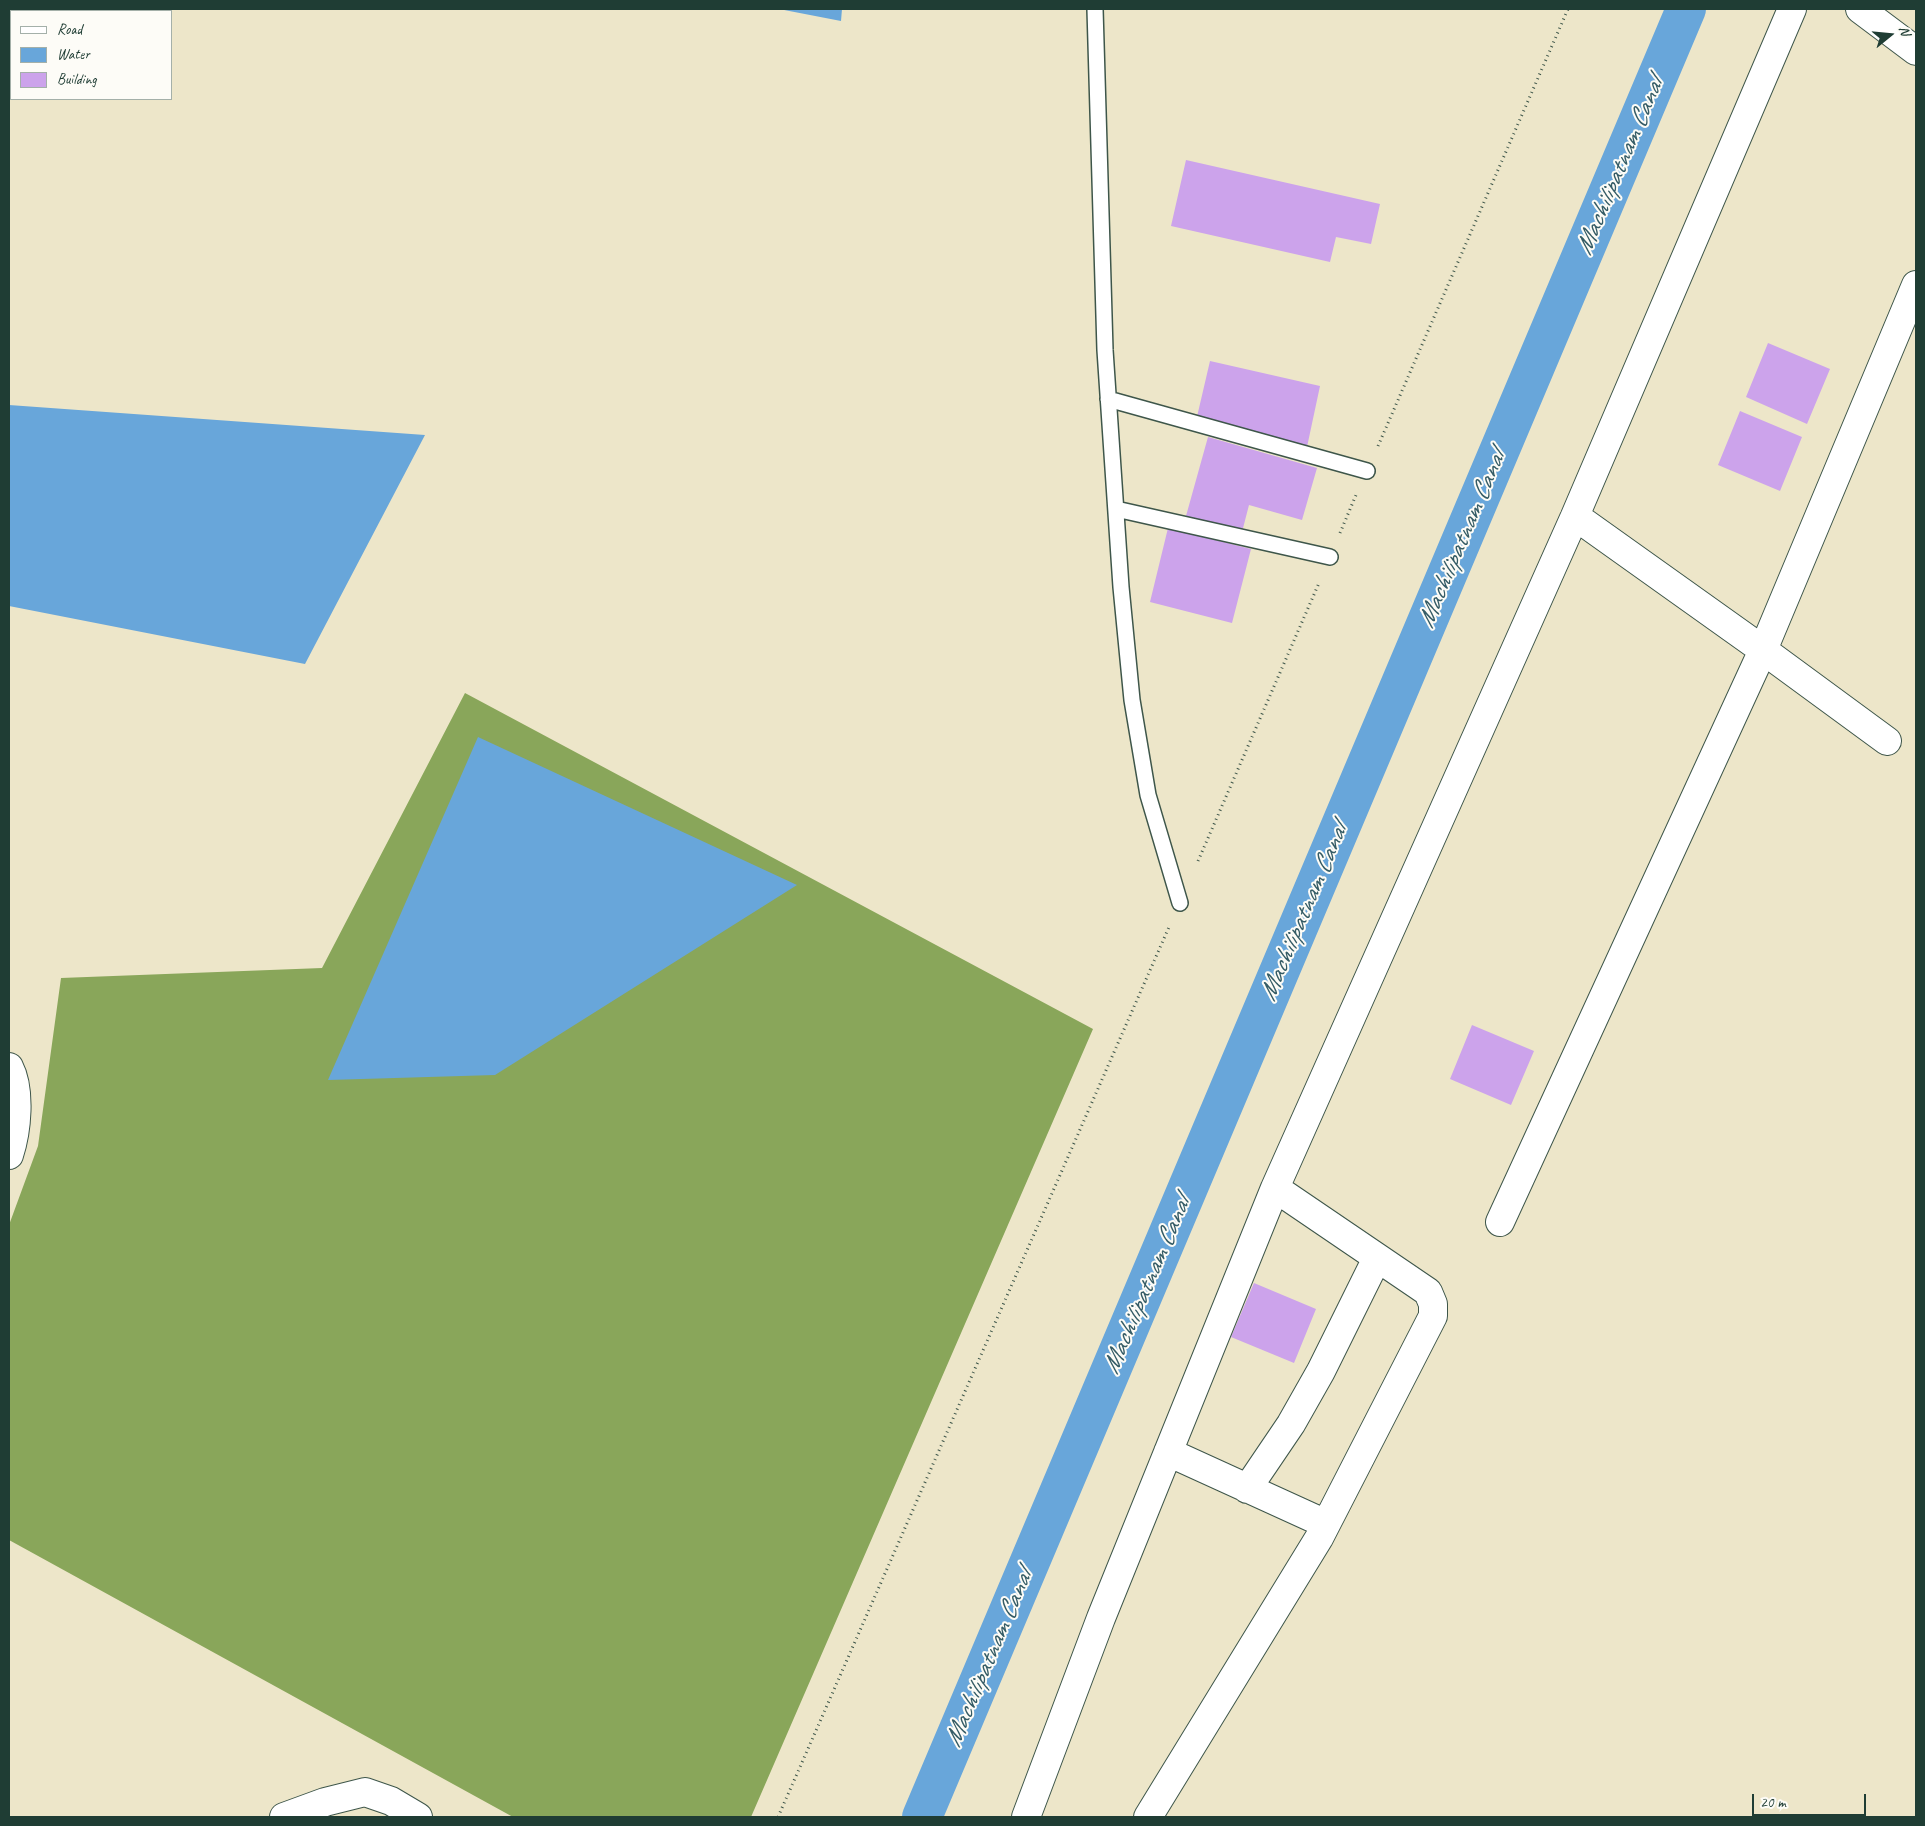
<!DOCTYPE html>
<html>
<head>
<meta charset="utf-8">
<style>
  body { margin:0 }
  #map { position:relative; width:1925px; height:1826px; overflow:hidden; background:#ede6c9; font-family:Caveat,sans-serif }
  canvas { display:block }
  .frame { position:absolute; inset:0; border:10px solid #1f3d34; pointer-events:none }
  .legend { position:absolute; left:10px; top:10px; width:162px; height:90px; box-sizing:border-box; background:#fdfcf7; border:1px solid #a4b0a9; margin:0; padding:6px 9px; list-style:none; font-size:15px; color:#1f3d34 }
  .legend li { display:flex; align-items:center; gap:10px; height:25px }
  .legend b { width:25px; border:1px solid #a4b0a9 }
  .north { position:absolute; left:1865px; top:10px; width:50px; height:50px; -webkit-text-stroke:4px #fdfcf7; paint-order:stroke; rotate:73deg; font-size:14px; font-weight:700; line-height:20px; text-align:center; color:#1f3d34 }
  .north::after { content:''; display:block; margin:auto; width:18px; height:22px; background:#1f3d34; clip-path:polygon(50% 0,100% 100%,50% 72%,0 100%) }
  .scale { position:absolute; left:1752px; top:1794px; width:114px; height:22px; box-sizing:border-box; border:2px solid #1f3d34; border-top:0; padding-left:6px; font-size:15px; line-height:18px; white-space:nowrap; color:#1f3d34; -webkit-text-stroke:4px #fdfcf7; paint-order:stroke }
</style>
</head>
<body>
<div id="map">
<canvas width="1925" height="1826"></canvas>
<div class="frame"></div>
<ul class="legend">
<li><b style="height:6px;background:#fff"></b>Road</li>
<li><b style="height:14px;background:#68a6da"></b>Water</li>
<li><b style="height:14px;background:#cca3eb"></b>Building</li>
</ul>
<div class="north">N</div>
<div class="scale">20 m</div>
</div>
<script>
const context = document.querySelector('canvas').getContext('2d');
context.lineJoin = 'round';
function fill(path, color) { context.fillStyle = color; context.fill(path, 'evenodd'); }
function trace(path, color, width, dash) { context.strokeStyle = color; context.lineWidth = width; context.lineCap = dash ? 'butt' : 'round'; context.setLineDash(dash || []); context.stroke(path); }
function write(font, color, halo, rows, align = 'center') {
  context.font = font + ' Caveat,sans-serif'; context.lineWidth = 4; context.setLineDash([]); context.textBaseline = 'middle'; context.strokeStyle = halo; context.fillStyle = color; for (const [text, x, y, turn = 0] of rows) {
    context.save(); context.translate(x, y); context.rotate((+turn || 0) * Math.PI / 180); context.textAlign = isNaN(turn) ? turn : align; if (halo) context.strokeText(text, 0, 0); context.fillText(text, 0, 0); context.restore();
  }
}
const forest = new Path2D(`
  M465,693L1093,1029L751,1817H513L9,1540V1225L38,1146L61,978L322,968Z`);
const water = new Path2D(`
  M779,9H842L841,21Z
  M9,405L425,435L305,664L9,606Z
  M478,737L797,885L495,1075L328,1080Z`);
const canal = new Path2D(`
  M922,1817L1686,9`);
const building = new Path2D(`
  M1186,160L1380,204L1371,244L1336,237L1330,262L1171,226Z
  M1768,343L1830,369L1807,424L1746,397Z
  M1210,361L1320,386L1307,447L1196,421Z
  M1740,411L1802,437L1780,491L1718,465Z
  M1208,437L1317,468L1302,520L1249,505L1242,532L1186,516Z
  M1168,528L1251,549L1232,623L1150,602Z
  M1472,1025L1534,1051L1511,1105L1450,1079Z
  M1254,1283L1316,1309L1294,1363L1231,1337Z`);
const path = new Path2D(`
  M1378,446L1568,9
  M1340,533L1356,495
  M1198,861L1319,583
  M778,1817L1169,927`);
const lane = new Path2D(`
  M1095,9L1105,350L1121,587L1132,700L1148,795L1180,903
  M1108,399L1367,471
  M1116,509L1330,557`);
const street = new Path2D(`
  M1860,9L1916,51
  M1575,516L1763,650L1887,741
  M9,1067C21,1090 17,1131 9,1155
  M1500,1222L1763,650L1916,285
  M1168,1452L1326,1524
  M1247,1489L1291,1424L1321,1371L1377,1258
  M284,1817L325,1802L365,1792L391,1801L418,1817
  M1026,1817L1101,1618L1275,1188L1575,516L1792,9
  M1148,1817L1319,1538L1433,1316V1304L1428,1292L1275,1188`);
const waterNames = [
  ["Machilipatnam Canal",1620,167,-67],
  ["Machilipatnam Canal",1462,540,-67],
  ["Machilipatnam Canal",1304,913,-67],
  ["Machilipatnam Canal",1147,1286,-67],
  ["Machilipatnam Canal",989,1659,-67]
];
fill(forest, '#89a65a');
fill(water, '#68a6da');
trace(canal, '#68a6da', 40);
fill(building, '#cca3eb');
trace(lane, '#3e564a', 18);
trace(street, '#3e564a', 30);
trace(path, '#3e564a', 3, [1, 4]);
trace(lane, '#fff', 15);
trace(street, '#fff', 28);
write('italic 26px', '#355c66', '#fdfcf7', waterNames);
</script>
</body>
</html>
